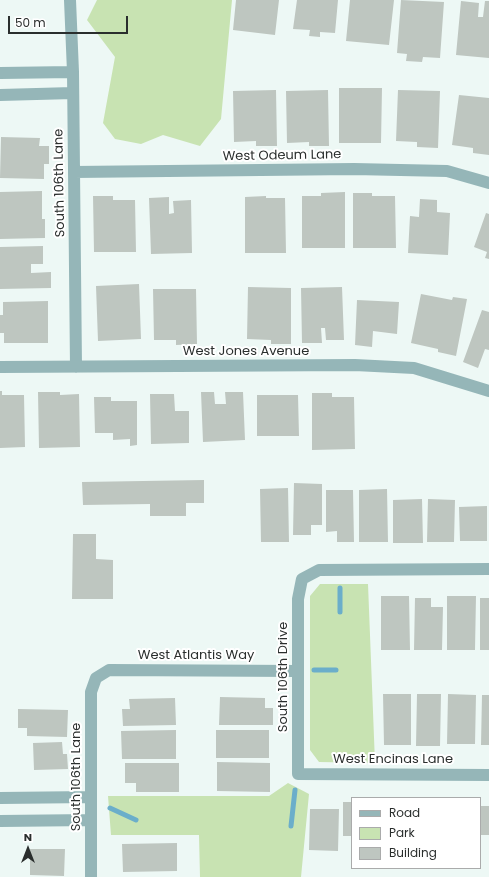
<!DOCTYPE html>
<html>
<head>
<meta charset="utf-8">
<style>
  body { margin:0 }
  #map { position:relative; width:489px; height:877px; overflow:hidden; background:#edf8f5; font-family:Poppins,sans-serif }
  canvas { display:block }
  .legend { position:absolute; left:351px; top:797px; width:130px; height:72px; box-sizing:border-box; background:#fff; border:1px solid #aaabab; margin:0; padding:5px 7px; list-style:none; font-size:12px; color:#2a2e2d }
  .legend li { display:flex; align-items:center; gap:8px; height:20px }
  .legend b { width:20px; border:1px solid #aaabab }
  .north { position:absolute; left:8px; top:829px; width:40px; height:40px; -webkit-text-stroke:3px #fff; paint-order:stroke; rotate:0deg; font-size:11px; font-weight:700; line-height:16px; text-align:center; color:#2a2e2d }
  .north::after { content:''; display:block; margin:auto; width:14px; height:18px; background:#2a2e2d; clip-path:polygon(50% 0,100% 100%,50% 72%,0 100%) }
  .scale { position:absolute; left:8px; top:16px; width:120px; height:18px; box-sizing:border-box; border:2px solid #2a2e2d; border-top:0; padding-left:5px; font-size:12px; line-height:14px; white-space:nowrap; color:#2a2e2d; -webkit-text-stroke:3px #fff; paint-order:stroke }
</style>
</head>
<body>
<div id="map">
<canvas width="489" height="877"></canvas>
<ul class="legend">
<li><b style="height:5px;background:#95b6b8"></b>Road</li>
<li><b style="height:11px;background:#c8e3b2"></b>Park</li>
<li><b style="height:11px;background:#bec6c0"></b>Building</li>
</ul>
<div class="north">N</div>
<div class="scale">50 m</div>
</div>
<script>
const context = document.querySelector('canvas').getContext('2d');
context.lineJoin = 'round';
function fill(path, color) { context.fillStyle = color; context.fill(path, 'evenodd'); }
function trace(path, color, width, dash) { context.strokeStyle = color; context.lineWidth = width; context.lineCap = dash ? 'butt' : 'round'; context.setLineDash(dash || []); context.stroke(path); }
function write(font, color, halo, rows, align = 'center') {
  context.font = font + ' Poppins,sans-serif'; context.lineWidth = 4; context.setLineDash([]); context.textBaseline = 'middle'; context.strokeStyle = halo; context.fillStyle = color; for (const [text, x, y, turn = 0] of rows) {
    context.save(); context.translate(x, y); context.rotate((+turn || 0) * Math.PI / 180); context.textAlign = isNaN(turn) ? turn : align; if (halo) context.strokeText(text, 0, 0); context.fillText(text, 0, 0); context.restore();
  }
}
const green = new Path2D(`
  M97,0H232L221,119L200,146L163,135L141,144L115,139L103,123L115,57L87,20Z
  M320,584H368L375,763L319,762L310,750V596Z
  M288,783L309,794L301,877H200L199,835H111L108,796H269Z`);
const stream = new Path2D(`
  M340,588V612
  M314,670H336
  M110,808L136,820
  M291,826L295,790`);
const building = new Path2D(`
  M236,0H279L275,35L233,30Z
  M297,0H338L335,33L320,32V37L309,36L310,30L293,29Z
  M350,0H394L389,45L346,41Z
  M401,0L444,2L440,58L423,57L422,62L406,61L407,54L397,53Z
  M461,1L479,3L478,17H483L485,1H489V58L456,55Z
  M339,88H382L381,143H339Z
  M276,90L277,146H256V141L234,142L233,91Z
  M328,90L329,146H309V142L287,143L286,91Z
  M398,90L440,91L438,148L417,147V142L396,141Z
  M459,95L489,98V155L473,153V148L452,145Z
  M1,137L40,138L39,146H49V164H44V179L0,178Z
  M42,191V219H45V238L0,239V192Z
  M345,192V248H302V196H321V193Z
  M353,193H372V196H395L396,248H353Z
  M93,196H113V200H135L136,252H94Z
  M266,196V198H285L286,253H245V197Z
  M169,197V214L174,213L173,201L191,200L192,253L151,254L149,198Z
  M420,199L437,200V212L450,213L448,255L408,253L410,216L419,217Z
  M486,213L489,214V259L485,258L487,252L474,247Z
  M43,246V264H31V273L51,272V288L0,289V247Z
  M139,284L141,339L98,341L96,286Z
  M248,287L291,288V344H271V340L247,339Z
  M342,287L344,340H326L325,328H321L322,343H302L301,288Z
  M153,289H196L197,344L176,345V340H154Z
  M421,294L452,300L453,297L467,299L456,356L438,352V349L411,343Z
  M357,300L399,302L397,334L373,331L372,347L355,345Z
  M48,301V343H4V333H0V315H3V302Z
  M482,310L489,312V350L485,349L478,368L463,362Z
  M0,391H2V395H24L25,447L0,448Z
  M38,392H60V395L79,394L80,447L39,448Z
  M201,392H214L215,404H226L225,392H243L245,440L203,442Z
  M312,393H332V397H354L355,449L312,450Z
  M150,394H174L175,411H189V443L151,444Z
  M257,395H298L299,436H257Z
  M94,397H111V401H137V445L130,446V439L113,440V433H95Z
  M204,480V503H186V516H150V504L83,505L82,482Z
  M294,483L322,484V525H311V535H293Z
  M288,488L289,542H261L260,489Z
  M387,489L388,542H359V490Z
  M326,490H353L354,542H337V531L326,532Z
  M422,499L423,543H393V500Z
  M428,499L455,500L454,542H427Z
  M487,506V541H460L459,507Z
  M73,534H96V559L113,560V599H72Z
  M381,596H409L410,650H381Z
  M447,596H476L475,650H447Z
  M415,598H431V607H443L442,650H414Z
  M480,598H489V650H480Z
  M383,694H411V745H384Z
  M417,694H441L440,746H416Z
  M448,694L476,695L475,744H447Z
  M482,695H489V745H481Z
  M220,697L265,698V708H273V725H219Z
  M175,698L176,725L123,726L122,709H130L129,699Z
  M18,709L68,710L67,737L27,736V728H18Z
  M176,730V759H122L121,731Z
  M216,730H269V758H216Z
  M62,742L63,754H67L68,769L34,770L33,743Z
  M217,762L270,763V792L217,791Z
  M125,763H179V792H136V783H125Z
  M343,802H352V836H343Z
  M480,806H489V835H480Z
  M310,809H339L338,851L309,850Z
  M177,843V871L123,872L122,844Z
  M30,849H65L64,876L30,875Z`);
const minor = new Path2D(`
  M70,0L73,72L76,367
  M0,73L73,72
  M0,95L73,93
  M74,172L354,169L447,171L489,183
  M0,367L355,365L414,368L489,391
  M489,569L319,570L302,579L298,599V774L489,775
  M0,798L91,797
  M0,821L91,820
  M91,877V692L96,678L109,670L297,671`);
const streetNames = [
  ["West Odeum Lane",282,156,-1],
  ["South 106th Lane",60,183,-91],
  ["West Jones Avenue",246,352],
  ["West Atlantis Way",196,656],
  ["South 106th Drive",284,677,-90],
  ["West Encinas Lane",393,760],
  ["South 106th Lane",77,777,-90]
];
fill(green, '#c8e3b2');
trace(stream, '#6baeca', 5);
fill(building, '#bec6c0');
trace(minor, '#95b6b8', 12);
write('13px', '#2a2e2d', '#fff', streetNames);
</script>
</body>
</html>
